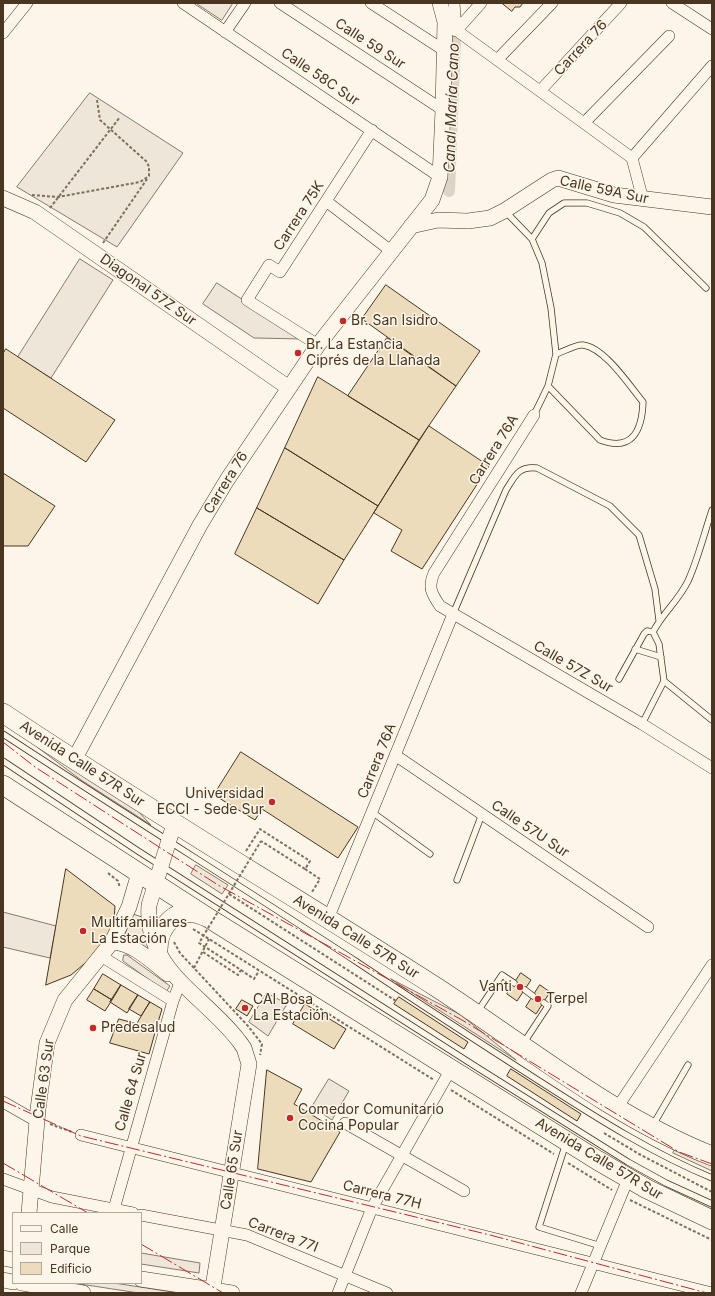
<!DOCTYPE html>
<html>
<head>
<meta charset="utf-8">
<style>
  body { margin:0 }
  #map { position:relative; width:715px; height:1296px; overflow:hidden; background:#fbf6e9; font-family:Inter,sans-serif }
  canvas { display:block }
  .frame { position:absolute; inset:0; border:4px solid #4a3520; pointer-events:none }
  .legend { position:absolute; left:12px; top:1212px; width:130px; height:72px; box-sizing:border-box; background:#fbf6e9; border:1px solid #b4a999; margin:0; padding:5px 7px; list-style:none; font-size:12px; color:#4a3520 }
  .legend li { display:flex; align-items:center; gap:8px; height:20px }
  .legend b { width:20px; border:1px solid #b4a999 }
</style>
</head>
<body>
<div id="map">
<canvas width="715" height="1296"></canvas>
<div class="frame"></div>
<ul class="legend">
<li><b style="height:5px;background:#fbf6e9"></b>Calle</li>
<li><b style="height:11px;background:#ede6d9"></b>Parque</li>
<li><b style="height:11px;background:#ecdcbc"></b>Edificio</li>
</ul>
</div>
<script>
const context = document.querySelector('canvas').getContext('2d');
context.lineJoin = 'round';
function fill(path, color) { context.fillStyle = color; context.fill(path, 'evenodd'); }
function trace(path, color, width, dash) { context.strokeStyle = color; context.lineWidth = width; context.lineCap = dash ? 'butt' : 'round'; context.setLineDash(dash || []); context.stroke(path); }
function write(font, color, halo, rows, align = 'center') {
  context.font = font + ' Inter,sans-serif'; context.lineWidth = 3; context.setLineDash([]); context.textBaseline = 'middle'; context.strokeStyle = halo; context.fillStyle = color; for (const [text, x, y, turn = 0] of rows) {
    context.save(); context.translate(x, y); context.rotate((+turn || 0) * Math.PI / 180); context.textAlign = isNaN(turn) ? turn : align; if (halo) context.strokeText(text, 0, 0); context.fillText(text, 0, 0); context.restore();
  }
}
const green = new Path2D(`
  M196,3H233L222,20Z
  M90,93L183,153L117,247L17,187Z
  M80,259L113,280L51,378L18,357Z
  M217,283L303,339L254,338L203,304Z
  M38,745L137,810L151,825L81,780L37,747Z
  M196,865L228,885L222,894L191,874Z
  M3,912L56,926L50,958L3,947Z
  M133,914L142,917L143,928L154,957L125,935Z
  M124,955H127L170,986L166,992L123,961Z
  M391,979L461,1015L516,1060Z
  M267,993L287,1004L268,1036L249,1022Z
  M329,1079L349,1091L332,1120L312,1107Z
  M677,1147L712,1163V1171L673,1153Z
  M141,1253L200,1263L199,1273L141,1264Z
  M74,1283H114L179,1293H139Z`);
const canal = new Path2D(`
  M449,191L455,39L451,20`);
const building = new Path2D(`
  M502,3H523L520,7H515L512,11Z
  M386,285L480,351L456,386L362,319Z
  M387,338L456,386L419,440L348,396Z
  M6,349L115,420L86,462L3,408V354Z
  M318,377L419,440L378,506L285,448Z
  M429,426L489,466L422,569L391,551L402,530L374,513Z
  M285,448L378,506L344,560L257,508Z
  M3,473L55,506L28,546H3Z
  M257,508L344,560L318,604L235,554Z
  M241,752L358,827L338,858L262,809L255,820L214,795Z
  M66,869L115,906L114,920L109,936L90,959L71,975L46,985Z
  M521,973L531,980L517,1001L507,994Z
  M103,974L121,985L112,1000L94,989Z
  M121,985L138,995L127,1013L110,1002Z
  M540,985L550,992L536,1014L526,1007Z
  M94,989L112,1000L105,1011L87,1000Z
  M138,995L150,1002L141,1016L129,1009Z
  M399,997L468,1042L464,1049L394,1004Z
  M242,1000L253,1006L247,1016L236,1009Z
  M150,1002L162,1009L156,1029L137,1024Z
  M305,1004L346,1029L334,1049L293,1024Z
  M119,1019L156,1029L149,1054L110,1043Z
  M511,1069L581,1114L577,1121L507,1076Z
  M267,1070L302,1089L294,1104L340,1132L311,1182L258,1169Z`);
const path = new Path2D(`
  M32,195L58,197L140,182L149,176V167L147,162L100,120L97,100
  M50,208L120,117
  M103,243L147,179
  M246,851L260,829L310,861L305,869L261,841
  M305,869L320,879L312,892
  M108,873L118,881L120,888
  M229,894L396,1001
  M193,929L434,1080
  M174,942L180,953L248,1026L262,1044L260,1055
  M194,968L209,939
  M241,970L254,979L259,971
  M451,1090L554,1154
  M50,1124L72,1132
  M604,1133L639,1154L712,1192
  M568,1163L612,1190
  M630,1200L712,1240`);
const lane = new Path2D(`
  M505,211L532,239L542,263L551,308L556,354L548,386L534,415
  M532,239L549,213L564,203H587L620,213L644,227L706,288
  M548,386L600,440C632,452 642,431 643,402C629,385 605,348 583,345C576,344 563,352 556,354
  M453,614L506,490C515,476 518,466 537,468L610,506L639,535L655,589L659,620
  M653,632C662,614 679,600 688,581C698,559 704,534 712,510
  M635,649L661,657
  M619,679L644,634L647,631L653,632L659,644L664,681L642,724
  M664,681L712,720
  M3,734C120,811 239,885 357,962C420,1004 483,1045 547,1086C600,1120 654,1154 712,1178
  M3,761L138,851L478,1068L628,1162L666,1183L712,1204
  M372,812L430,854
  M457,880L482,814
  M525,990L533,996
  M478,1011L502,975L514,983
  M523,1044L548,1006L544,1003
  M653,1125L688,1065
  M566,1143L539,1227L601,1246`);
const street = new Path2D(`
  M183,3L440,177
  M280,3L443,110
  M371,3L445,51
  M454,3L456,31
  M672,3L712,29
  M445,22L632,158L643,200
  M456,31L481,3
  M225,32L245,3
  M3,33L27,3
  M497,60L552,3
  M540,91L621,3
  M584,123L669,36
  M632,158L712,66
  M326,201L391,251
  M318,345L247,300L269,265L280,272L372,130
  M534,415L434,573C428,587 431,593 440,606L642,724L712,768
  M395,755L648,927
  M328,919L453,614
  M101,956L173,1001
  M3,1102L38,1122
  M617,1108L712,965
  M345,1123L464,1191
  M81,1135L712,1293
  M3,1179L52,1197L133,1213
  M114,1209L173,1001L180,983
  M141,1215L247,1235L387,1293
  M338,1293L372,1208L451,1069
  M581,1293L628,1179`);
const secondary = new Path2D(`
  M3,198L35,212L61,230L289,388
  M411,226L438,220L468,221L490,218L504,211L552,180L558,178L614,195L712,207
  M74,760L200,525L227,480L318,345L432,200L440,177L443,110L445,22L440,3
  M174,824L149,905C144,970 205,996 239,1041L244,1048L249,1064L212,1293
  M112,942C134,943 152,962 168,974
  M29,1213L38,1109L47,1043L65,1000L112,942L129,907L139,873
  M3,1258L13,1260
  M141,1279L232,1293
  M3,1280L13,1282
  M22,1283L83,1293`);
const highway = new Path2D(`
  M3,713C145,808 293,895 436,987C527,1046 611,1116 712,1156
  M3,785L207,917L597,1160L647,1189L712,1220
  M158,950C158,925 178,904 204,916`);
const pathBridge = new Path2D(`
  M203,952L238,975L241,970L199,943L261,841`);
const power = new Path2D(`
  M3,742L35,767L218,885L462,1020L679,1152L712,1164
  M3,1101L81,1136L490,1235L707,1293
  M3,1163L88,1213
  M141,1244L223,1293`);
const markers = [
  [343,321,4,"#c62828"],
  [298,353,4,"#c62828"],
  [272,802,4,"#c62828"],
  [83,931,4,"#c62828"],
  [520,987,4,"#c62828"],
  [538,999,4,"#c62828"],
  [245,1008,4,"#c62828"],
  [93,1028,4,"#c62828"],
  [290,1118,4,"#c62828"]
];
const streetNames = [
  ["Calle 59 Sur",370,44,33],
  ["Carrera 76",581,48,-47],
  ["Calle 58C Sur",320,77,34],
  ["Calle 59A Sur",604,190,12],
  ["Carrera 75K",299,216,-57],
  ["Diagonal 57Z Sur",148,290,35],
  ["Carrera 76A",494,450,-58],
  ["Carrera 76",226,483,-58],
  ["Calle 57Z Sur",573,667,30],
  ["Carrera 76A",377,761,-68],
  ["Avenida Calle 57R Sur",82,764,33],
  ["Calle 57U Sur",530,829,34],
  ["Avenida Calle 57R Sur",356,937,32],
  ["Calle 63 Sur",44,1079,-82],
  ["Calle 64 Sur",131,1092,-74],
  ["Avenida Calle 57R Sur",599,1159,31],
  ["Calle 65 Sur",232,1170,-81],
  ["Carrera 77H",382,1195,14],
  ["Carrera 77I",283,1235,21]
];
const poiNames = [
  ["Br. San Isidro",351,321],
  ["Br. La Estancia",306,345],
  ["Ciprés de la Llanada",306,361],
  ["Universidad",264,794,"right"],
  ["ECCI - Sede Sur",264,810,"right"],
  ["Multifamiliares",91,923],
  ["La Estación",91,939],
  ["Vanti",512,987,"right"],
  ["Terpel",546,999],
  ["CAI Bosa",253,1000],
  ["La Estación",253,1016],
  ["Predesalud",101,1028],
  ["Comedor Comunitario",298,1110],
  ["Cocina Popular",298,1126]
];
const waterNames = [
  ["Canal María Cano",452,108,-88]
];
fill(green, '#ede6d9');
trace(green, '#887966', 1);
trace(canal, '#dcd4c6', 12);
fill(building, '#ecdcbc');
trace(building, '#4a3520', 1);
trace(lane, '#4a3520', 7);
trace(street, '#4a3520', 12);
trace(secondary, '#4a3520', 16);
trace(highway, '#4a3520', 20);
trace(path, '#7f6f5c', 2, [3, 2]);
trace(lane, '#fbf6e9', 5.5);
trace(street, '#fbf6e9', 11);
trace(secondary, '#fbf6e9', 15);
trace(highway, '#fbf6e9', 19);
trace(pathBridge, '#7f6f5c', 2, [3, 2]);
trace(power, '#c62828', 1, [14, 3, 2, 3]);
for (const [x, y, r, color] of markers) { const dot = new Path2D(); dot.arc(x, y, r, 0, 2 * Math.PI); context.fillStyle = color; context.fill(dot); trace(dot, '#fbf6e9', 1.5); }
write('14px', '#4a3520', '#fbf6e9', streetNames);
write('14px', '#4a3520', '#fbf6e9', poiNames, 'left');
write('italic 15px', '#4a3520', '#fbf6e9', waterNames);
</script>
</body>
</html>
